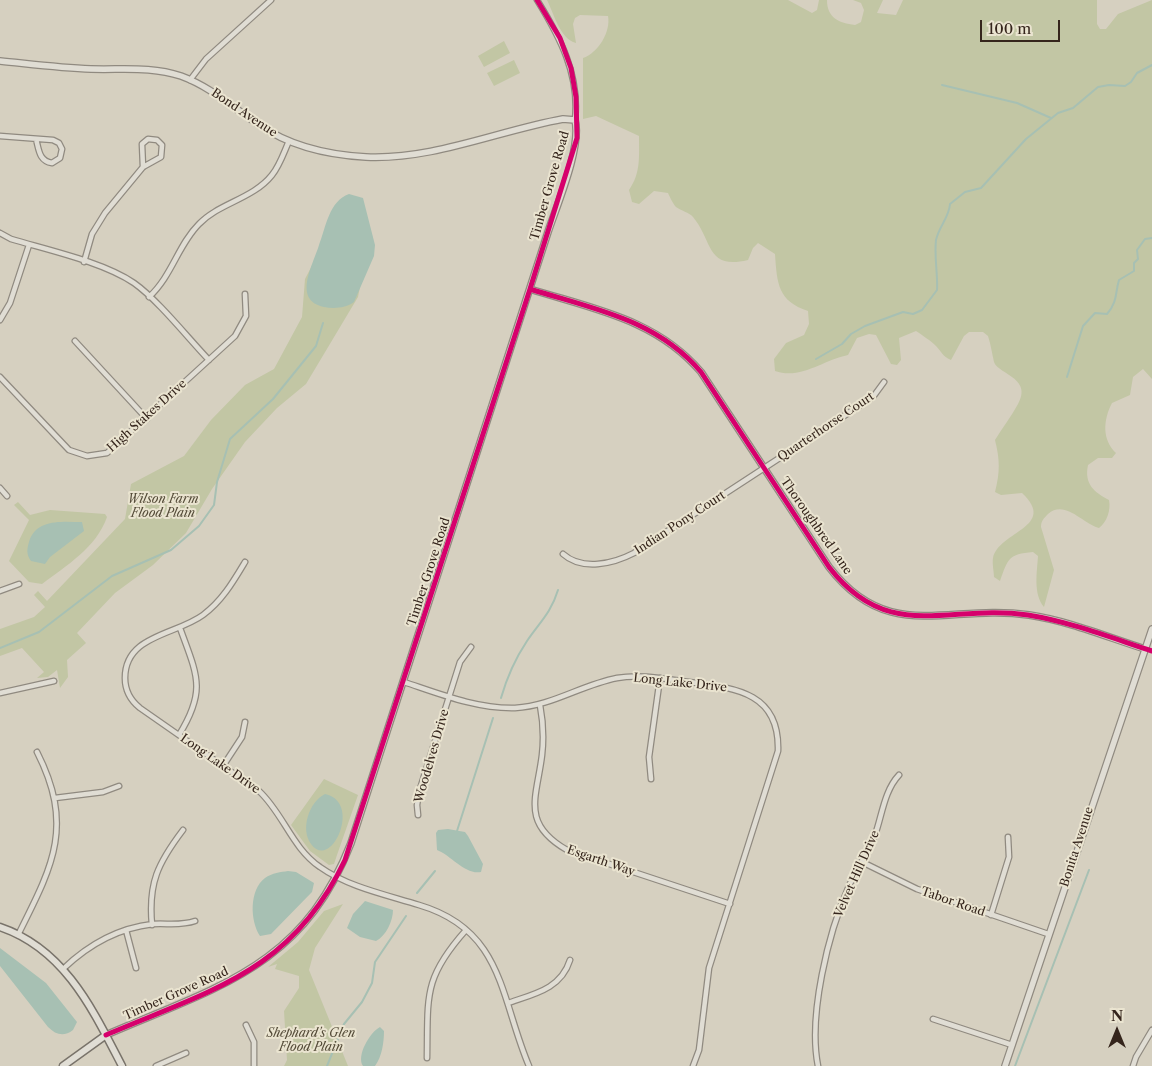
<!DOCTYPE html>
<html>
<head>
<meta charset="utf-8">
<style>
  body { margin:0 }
  #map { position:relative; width:1152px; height:1066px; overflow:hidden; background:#d6d0c0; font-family:"Libre Caslon Text",serif }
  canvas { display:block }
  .north { position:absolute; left:1092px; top:1006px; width:50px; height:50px; -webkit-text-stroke:4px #eae4d0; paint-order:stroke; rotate:0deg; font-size:14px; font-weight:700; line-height:20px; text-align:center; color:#35251c }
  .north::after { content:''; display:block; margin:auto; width:18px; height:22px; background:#35251c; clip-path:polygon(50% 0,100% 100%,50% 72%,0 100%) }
  .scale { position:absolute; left:980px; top:20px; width:80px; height:22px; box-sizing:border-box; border:2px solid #35251c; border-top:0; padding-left:6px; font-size:15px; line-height:18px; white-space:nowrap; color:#35251c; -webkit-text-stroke:4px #eae4d0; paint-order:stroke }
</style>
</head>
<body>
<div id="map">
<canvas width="1152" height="1066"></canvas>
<div class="north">N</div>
<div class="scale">100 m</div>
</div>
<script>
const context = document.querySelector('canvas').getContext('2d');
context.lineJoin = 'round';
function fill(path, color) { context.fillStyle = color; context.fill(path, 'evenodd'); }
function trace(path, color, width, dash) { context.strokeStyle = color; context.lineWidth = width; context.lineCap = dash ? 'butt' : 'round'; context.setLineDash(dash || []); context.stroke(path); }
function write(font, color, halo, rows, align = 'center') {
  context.font = font + ' "Libre Caslon Text",serif'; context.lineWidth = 4; context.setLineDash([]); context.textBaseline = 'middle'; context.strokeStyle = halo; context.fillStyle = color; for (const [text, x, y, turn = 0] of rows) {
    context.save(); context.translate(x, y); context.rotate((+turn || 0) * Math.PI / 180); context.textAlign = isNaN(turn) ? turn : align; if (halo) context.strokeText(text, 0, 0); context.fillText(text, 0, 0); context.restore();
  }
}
const green = new Path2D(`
  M547,0H788L812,13L817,10L819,0H827C827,18 839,23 855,25L861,22L864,10L861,3L853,0H883L877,13L896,15L903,0H1097V24L1100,29H1106L1118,14L1152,0V379L1143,369L1133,377L1130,395L1112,403C1103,420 1102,440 1116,453L1112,458H1098L1088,465C1084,484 1094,492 1109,500C1111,510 1107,522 1099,528C1083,524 1065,499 1048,514C1044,518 1041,521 1041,527L1054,570L1044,607C1033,594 1037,572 1038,556L1033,552C1008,554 1008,559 1000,581L994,577C994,572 992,564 993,558C999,531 1058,527 1022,493L1001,495L995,492C1000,472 1000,460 995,440C1002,428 1011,417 1018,404C1033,378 998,374 994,362C992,354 991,345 988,336L983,332H969L964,336L951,360C942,356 942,352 936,346C931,341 922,335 916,331L899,338L901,360L897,365L891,364L876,335L869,334L857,338L848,355C823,360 801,380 775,371L774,359L786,343L804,335L809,324L808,311C778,301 777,284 775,254L758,243L753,248L748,260C706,270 713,241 693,217C689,212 681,211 676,207C673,204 670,197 668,193L654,191L639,204L632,202L629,190C641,173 639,156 639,136L596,116L583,119V58C598,53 611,32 608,16L580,15L575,18L573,24L576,43C560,39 554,14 547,0Z
  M504,41L510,53L484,67L478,56Z
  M514,60L520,73L494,86L487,73Z
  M317,256L364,266L358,297L306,384L277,408L245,442L212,489L186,533L153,565L115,593L77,633L86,643L67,660L68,677L60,688L57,670L48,677L37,678L44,672L22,648L0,656V629L34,617L45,607L34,595L38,591L47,601L125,519L131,484L184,456L211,420L245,385L274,369L302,317L305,279Z
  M18,502L30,515L50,510L105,514L107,517C96,548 67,565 42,584L29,582L9,561L29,520L14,505Z
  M324,779L358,795L337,855L334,864L329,865L310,851L291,825Z
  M343,904L315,948L309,970L348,1066H284L287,1060L284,1011L299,988V976L275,969L277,964L268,967L298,942L324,911Z`);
const water = new Path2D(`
  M349,194L363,198L375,245L374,256L354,302C346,308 334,309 324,307C292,300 313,265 319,245C326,227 329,201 349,194Z
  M82,522L84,531L50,557L45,564L31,561C26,554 27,549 29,542C36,518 63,522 82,522Z
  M325,794C363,802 331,872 311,844C300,829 309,802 325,794Z
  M448,829L465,832L468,836L483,864L481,872C465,875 452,856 437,850L436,833L438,830Z
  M288,871L296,872L314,883L312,892L271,934L260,936C250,921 249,890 265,878C272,873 281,872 288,871Z
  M365,901L393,910C393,921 386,936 376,941L360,937L347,928L353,914Z
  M0,948L46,983L77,1022L73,1030C64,1037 56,1035 48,1027L0,966Z
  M380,1027L384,1031C384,1042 382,1057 375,1066H363C356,1056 370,1032 380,1027Z`);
const stream = new Path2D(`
  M942,85L1017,103L1051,118
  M816,359L842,344L851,334L865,326L903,312L913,314L922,310L937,290C938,274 934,257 936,240C939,226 949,218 950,204L965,192L981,188L1026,139L1058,113L1073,108L1098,87L1109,85L1125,86L1131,82L1137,73L1152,65
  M1067,377L1083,326L1095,313L1107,314C1118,301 1115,293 1119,280L1134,271V263L1138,259L1137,250L1145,239L1152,238
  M0,648L39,632L112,576L171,550L199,526L214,505L217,482L230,439L273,399L316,346L323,323
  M501,698C507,677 515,659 527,641C540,622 551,613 558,590
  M457,831L493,718
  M417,893L435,871
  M327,1066L344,1024L362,1002L372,983L375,962L406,916
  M1015,1066L1089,870`);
const minor = new Path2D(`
  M537,0C560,37 580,75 575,120
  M190,80L206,59L271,0
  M0,136L53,140L59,143L62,149L60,158L52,163C39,161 39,150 36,139
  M0,233L11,239C48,250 103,262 134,283C158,300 188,338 209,360
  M84,262L92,234L105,213L143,167L161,157L162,145L157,140L148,139L142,144L143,167
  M149,297C172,276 178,245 199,224C219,203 253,199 272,175C280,165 284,152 289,141
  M0,320L10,303L29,245
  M75,341L147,419
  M0,377L69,450L87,456L107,453L235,336L246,316L245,294
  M0,488L7,496
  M563,554C582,571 613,564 634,553L873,397L884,382
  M245,562C233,582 222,601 203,615C176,635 125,635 125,678C125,690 130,700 140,708L259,791C283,813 292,848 320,867C348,887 387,895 419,905C504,930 500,998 529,1066
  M0,591L19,584
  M404,682C440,694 477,709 515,708C552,706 581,685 617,678C641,674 665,679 689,682C735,688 780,692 778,751L709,968L699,1050L693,1066
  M0,693L54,681
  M540,705C543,721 544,738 542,755C537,797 520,823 567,850L730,904
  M179,735C207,690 197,675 180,628
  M223,766L242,737L245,722
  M651,779L649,757L660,678
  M55,798L103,792L119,786
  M418,815L417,805L419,792L460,662L471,647
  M862,862L917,889L1048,934
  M991,915L1009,857L1008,837
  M152,925C148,883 158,863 183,830
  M126,930L136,968
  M18,935C52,867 75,827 37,752
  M63,969C88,945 118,928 153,924C167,923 181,926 195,921
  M508,1003C534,994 561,989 570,960
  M933,1019L1012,1045
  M246,1025L254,1042V1066
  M427,1058C428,996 423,978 466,930
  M156,1066L186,1053
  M818,1066C808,1016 828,933 849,886C857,869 867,853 875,835C882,816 884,791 899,775
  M1133,1066L1136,1057L1152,1030`);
const tertiary = new Path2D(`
  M0,61C30,64 60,68 91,69C122,70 151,66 181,76C211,87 232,107 258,124C289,146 329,155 366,157C433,160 497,131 563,119L575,120C582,146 557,205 548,232L351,843C303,967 217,987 106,1035
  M530,289C593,309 656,319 701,372L829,567C889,645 949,603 1029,615C1069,621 1107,637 1145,649
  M1005,1066L1152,629`);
const secondary = new Path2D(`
  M0,927C65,949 93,1010 122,1066
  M63,1066L106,1035`);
const cycleway = new Path2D(`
  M530,289C593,309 656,319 701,372L829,567C889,645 949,603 1028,615C1071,622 1112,638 1152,651
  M106,1035C211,990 292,972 345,860L530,289L577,138L576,97L571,68L560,38L537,0`);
const streetNames = [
  ["Bond Avenue",244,113,34],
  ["Timber Grove Road",550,186,-74],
  ["High Stakes Drive",147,416,-42],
  ["Quarterhorse Court",826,427,-34],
  ["Indian Pony Court",680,523,-33],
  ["Thoroughbred Lane",816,526,55],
  ["Timber Grove Road",429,572,-72],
  ["Long Lake Drive",680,683,6],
  ["Woodelves Drive",432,756,-74],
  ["Long Lake Drive",220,764,35],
  ["Bonita Avenue",1077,847,-72],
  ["Esgarth Way",601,861,19],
  ["Velvet Hill Drive",857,874,-66],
  ["Tabor Road",953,902,19],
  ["Timber Grove Road",176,994,-24]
];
const parkNames = [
  ["Wilson Farm",163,500],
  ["Flood Plain",163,514],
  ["Shephard's Glen",311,1034],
  ["Flood Plain",311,1048]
];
fill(green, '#c2c6a4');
fill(water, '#a7c0b3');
trace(stream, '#a7c0b3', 2);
trace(minor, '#908a80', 7);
trace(tertiary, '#908a80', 8);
trace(secondary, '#79736a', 9);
trace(minor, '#e0ddd4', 4.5);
trace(tertiary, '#e0ddd4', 5.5);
trace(secondary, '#e0ddd4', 6);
trace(cycleway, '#d6006c', 5);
write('12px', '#35251c', '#eae4d0', streetNames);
write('italic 12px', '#544b38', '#eae4d0', parkNames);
</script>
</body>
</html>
